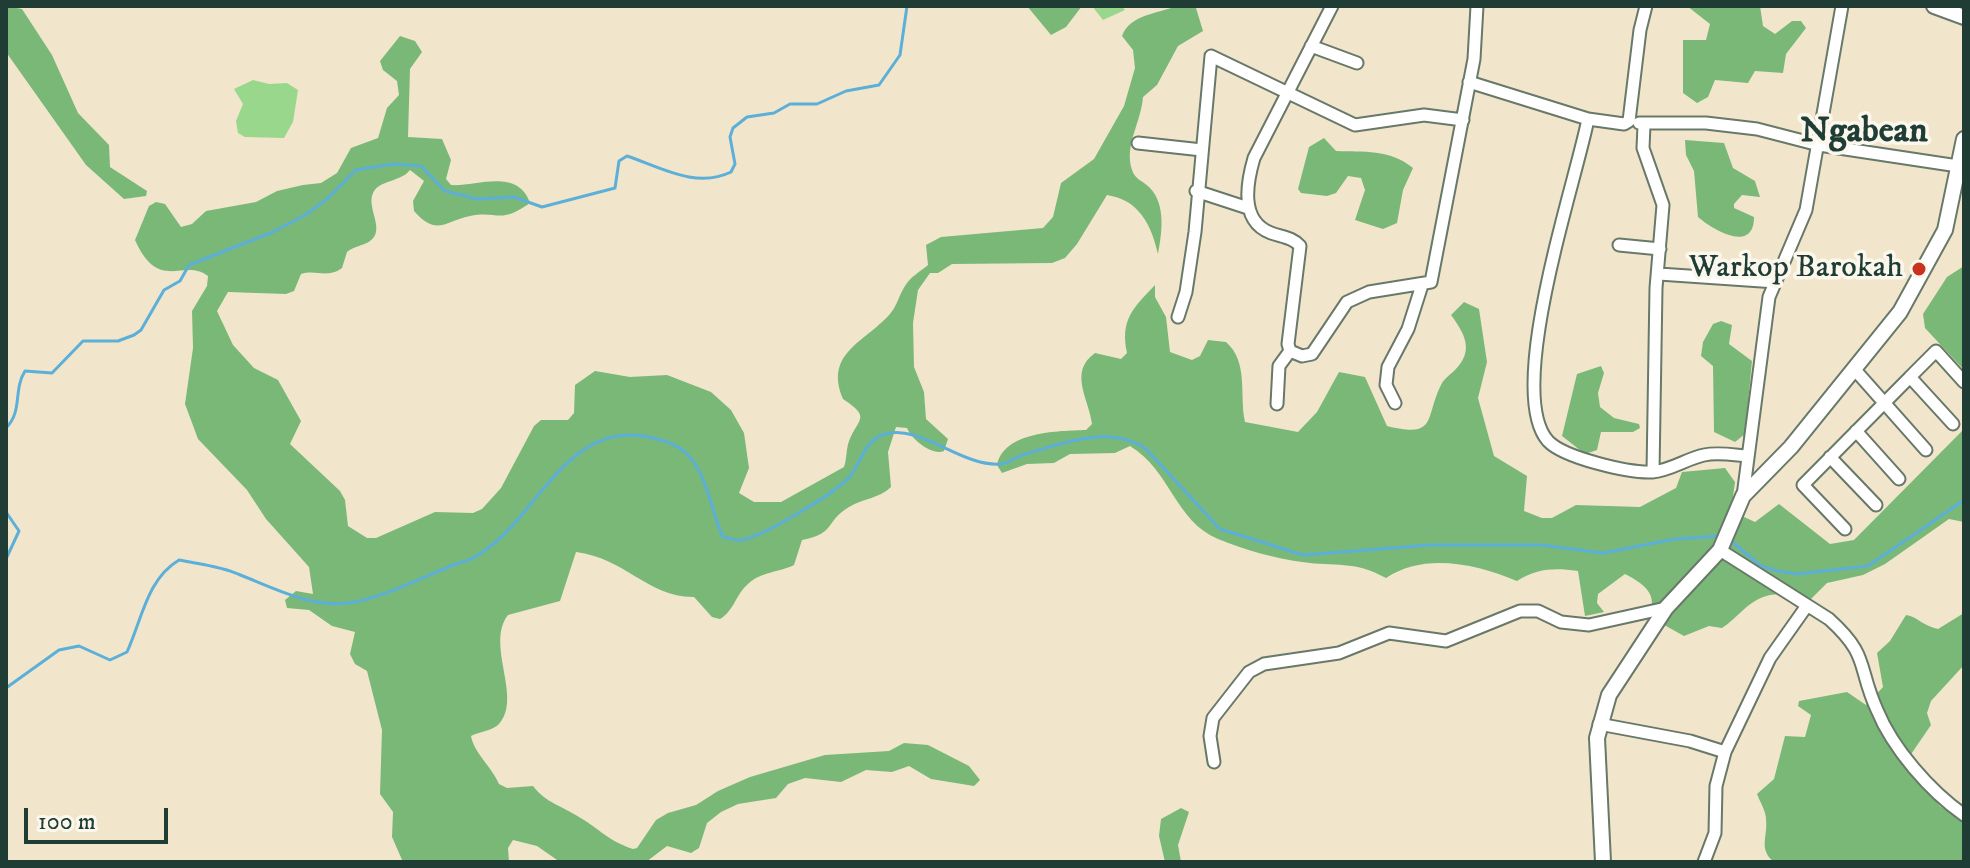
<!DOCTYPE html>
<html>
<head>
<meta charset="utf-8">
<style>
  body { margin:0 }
  #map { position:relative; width:1970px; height:868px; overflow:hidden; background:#f1e6cb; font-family:"IM FELL DW Pica",serif }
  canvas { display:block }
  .frame { position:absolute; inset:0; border:8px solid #1f3d34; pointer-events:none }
  .scale { position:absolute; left:24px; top:808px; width:144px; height:36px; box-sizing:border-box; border:4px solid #1f3d34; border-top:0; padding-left:10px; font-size:24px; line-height:28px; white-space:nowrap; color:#1f3d34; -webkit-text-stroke:6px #fbf7ec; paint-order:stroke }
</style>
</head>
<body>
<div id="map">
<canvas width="1970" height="868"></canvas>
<div class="frame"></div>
<div class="scale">100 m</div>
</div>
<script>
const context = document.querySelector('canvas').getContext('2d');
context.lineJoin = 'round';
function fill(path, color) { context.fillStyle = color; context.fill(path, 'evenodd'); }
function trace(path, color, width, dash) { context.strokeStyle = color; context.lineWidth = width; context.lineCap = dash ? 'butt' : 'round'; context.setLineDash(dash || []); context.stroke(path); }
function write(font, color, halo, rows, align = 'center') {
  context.font = font + ' "IM FELL DW Pica",serif'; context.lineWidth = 7; context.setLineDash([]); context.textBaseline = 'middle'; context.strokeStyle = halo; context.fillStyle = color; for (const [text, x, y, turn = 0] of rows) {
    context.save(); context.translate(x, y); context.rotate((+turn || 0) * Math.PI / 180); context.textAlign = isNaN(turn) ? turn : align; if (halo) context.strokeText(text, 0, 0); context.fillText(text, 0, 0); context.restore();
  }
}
const green = new Path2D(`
  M1092,6H1122L1125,10L1103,20Z
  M253,80L269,84L287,83L298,90L293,122L284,138L245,137L238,133L236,121L243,104L234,89Z`);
const forest = new Path2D(`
  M6,6L22,9L52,55L78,113L109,145L110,167L147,191L146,196L124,199L86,165L6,52Z
  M1027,6H1082L1066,27L1051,35Z
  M1176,6L1196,8L1203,31L1178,46L1157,85L1143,97C1141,123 1124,145 1132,170C1135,180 1144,181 1150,188C1166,205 1162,233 1158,254C1151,224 1139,200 1107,195L1077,244L1065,258L1052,263L952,264L938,273H930L918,290L913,323L914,367L924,392L926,419L948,439L944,451C932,456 911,439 907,428L896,427L888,452L891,487C880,498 862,499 849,507C824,522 837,533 802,540L794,565C778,573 762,571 748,584C736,594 734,611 720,619L712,617L694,597C649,598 625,558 576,552L560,601L508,615C485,644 523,698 499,724C494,730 479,732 471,736C474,753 492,767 499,784L507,788L533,786C546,803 562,806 579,817C600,829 608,841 633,849L637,848L656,820L668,813L696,805L718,791L750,777L825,755L889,751L904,743L928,745L969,766L980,780L974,786L931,779L909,766L892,772L866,770L841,782L805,778L788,784L776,798L738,804L721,812L707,823L699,848L691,853L667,846L646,862H560L537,846L513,840L508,848L509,862H403L392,837L393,812L380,794L382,730L367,671L355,664L350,654L355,632L332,626L309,610L287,608L285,600L296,591L313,594L309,567L266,519L247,490L198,439L185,404L193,348L192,311L207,286L208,276C184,257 159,294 135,240L149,206L156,202L165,204L181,227L192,224L206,211L256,202L277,191L303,185L321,183L337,173L351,148L378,138L387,108L399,95L397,81L383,70L380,61L400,36L415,41L422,52L410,69L408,137L442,139L451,160L446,179L451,185C475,187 518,167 530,203C499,225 498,210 470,216C445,221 437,237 414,211L413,201L424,181L410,170C401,182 379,180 373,193C366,208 386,230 370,241C363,246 354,246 347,252L342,268C327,279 316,269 301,274L294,291L286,294L228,292L217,311L233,345L254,368L278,380L301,421L290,444L340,491L345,500L348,526L367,538H376L435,512L473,513L482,509L501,488L534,426L541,420H568L574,413L575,385L595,371L630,377L667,375L711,392L731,410L744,433L749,468L739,493L754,502H781L844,467C847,458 846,449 849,441C859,417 871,418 843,399C824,353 864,343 890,314C897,306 899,295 905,286C911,276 920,272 928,265L926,245L941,237L1043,228L1053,217L1061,183L1094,159L1124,106L1135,68L1133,50L1122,36C1130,14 1158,14 1176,6Z
  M1687,6H1760L1763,26L1775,34L1792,21H1801L1806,28L1786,54L1783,73L1755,71L1748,83L1715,80L1708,97L1697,103L1683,93V40H1706L1710,24Z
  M1324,138L1336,151C1363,152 1390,149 1413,168L1403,190L1397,223L1383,229L1355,220L1365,190L1361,178L1348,176L1336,193L1327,196L1301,193L1298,189L1309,147Z
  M1685,140L1724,143L1733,168L1755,181L1760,197L1742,195L1734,204V208L1754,217C1754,254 1713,230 1698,217L1694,171L1686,155Z
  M1964,266V370L1925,328L1923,314L1947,277Z
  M1155,285V297L1166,317L1170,352L1192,360L1200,356L1208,340L1226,342C1249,362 1239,395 1245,422L1298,432L1317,412L1339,372L1365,377L1387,426C1439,439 1424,417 1442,383C1445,378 1451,374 1455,370C1475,350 1464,333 1451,315L1464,302L1479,309L1487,362L1478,398L1494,456L1527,476L1524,511L1542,518H1552L1576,505L1640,507L1676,488L1682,472L1725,468L1735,482L1731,511L1755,522L1779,504L1830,544L1854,540L1964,429V522L1949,519L1885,564L1863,575L1827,583L1811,599L1795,592C1785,596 1779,593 1770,595C1749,599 1738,618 1722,628L1709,626L1684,636L1648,616C1660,595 1643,583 1625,574L1598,594L1597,603L1604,612L1585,616L1578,571C1554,568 1539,568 1517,581C1477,564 1424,552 1386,578C1353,560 1336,567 1302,562C1276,559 1243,549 1218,539C1175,521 1171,471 1130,446L1115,453L1070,454L1054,463L1027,464L1002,473L997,465C1004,431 1059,431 1086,430L1092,424C1089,399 1068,372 1095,353L1121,359L1127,353C1120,320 1133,308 1155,285Z
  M1721,321L1732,325L1729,344L1752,361L1745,434L1735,442L1714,432L1713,366L1701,356L1703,342L1713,324Z
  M1601,366L1604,373L1598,393L1600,407L1614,418L1639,424L1640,428L1633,432H1601L1597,450L1585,454L1562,436L1577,374Z
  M1964,613V665L1931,701L1927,713L1931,725L1905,763L1940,806L1964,822V862H1774C1758,849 1768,837 1766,819C1766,811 1760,802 1757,794L1774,779L1785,736L1805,737L1811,715L1798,706L1799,701L1847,692L1866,705L1883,687L1877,653L1890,641L1906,615C1918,617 1923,626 1938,629Z
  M1181,808L1189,812L1178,845L1181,862H1165L1159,836L1161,819Z`);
const stream = new Path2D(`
  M6,428C23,411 13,390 25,371L52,373L83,341H118L134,335L141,330L164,290L180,281L189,265L273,232L305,215L327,199L356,170L393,164L421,166L445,191L477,199L514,197L542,207L615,188L619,161L627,156C660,167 696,189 731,172L735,164L730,137L733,128L747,117L774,113L790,104H817L846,91L879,85L900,55L907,6
  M6,512L19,531L6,559
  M1731,541L1761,566L1778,571L1797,574L1868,566L1964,500
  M6,688L59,650L79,646L110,660L127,652C142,619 147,579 179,560C198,564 220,566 238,574C274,588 314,610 354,602C390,595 422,577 456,564C461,562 468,561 473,558C536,525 563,419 649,437C662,440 677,444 687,454C708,475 711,512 723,537C728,538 736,541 741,540C761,538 839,491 851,475C861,461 866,439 885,434C921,424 961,467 1001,464C1009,463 1016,457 1023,455C1062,443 1111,424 1146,449L1220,529L1303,555L1430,545H1541L1603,553L1675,539L1721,536`);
const minor = new Path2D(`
  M1646,6L1640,30L1629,121L1624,124L1588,119C1576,181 1504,392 1548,441C1564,458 1629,473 1652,472C1670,471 1688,458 1704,455C1718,452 1734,455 1747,456
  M1311,46L1357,63
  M1469,82L1588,119
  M1639,123H1706L1757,129L1819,145L1958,166
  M1644,125L1643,148L1663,205L1656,288L1653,472
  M1138,143L1202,150
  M1196,191L1248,208
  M1619,245L1660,249
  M1659,274L1776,282
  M1178,317L1186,292L1195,232L1211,56L1355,125L1424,115L1463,120
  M1290,351L1302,356L1312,354L1347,302L1369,292L1431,282L1474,59L1477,6
  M1856,371L1926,450
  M1910,377L1936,351L1964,382
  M1395,403L1386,385L1388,367L1408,329L1422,285
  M1277,404L1279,366L1290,351L1288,344L1300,246C1292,237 1282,237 1271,233C1239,221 1247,182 1254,158L1332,6
  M1856,431L1899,479
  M1830,457L1876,505
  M1743,496L1769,297L1806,210L1842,6
  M1845,529L1803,485L1910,377L1953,424
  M1720,550L1829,619C1870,656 1857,666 1877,710C1893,749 1930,791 1964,815
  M1599,724L1690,741L1725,752
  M1214,762L1210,736L1213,718L1249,672L1264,664L1339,653L1389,633L1446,641L1520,611H1538L1561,622L1589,625L1666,608
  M1704,862L1715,833L1716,786L1725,752L1770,658L1806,607`);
const tertiary = new Path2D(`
  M1934,6L1964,17
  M1603,862L1597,738L1609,695L1666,608L1720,550L1743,496L1791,447L1900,312L1945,230L1964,139`);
const markers = [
  [1919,269,8,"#c8321e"]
];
const poiNames = [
  ["Warkop Barokah",1903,269]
];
const quarterNames = [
  ["Ngabean",1864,134]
];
fill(green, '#99d78d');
fill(forest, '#7ab878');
trace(stream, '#5cafd8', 3);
trace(minor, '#687869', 15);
trace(tertiary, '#687869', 18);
trace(minor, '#fff', 11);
trace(tertiary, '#fff', 14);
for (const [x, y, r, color] of markers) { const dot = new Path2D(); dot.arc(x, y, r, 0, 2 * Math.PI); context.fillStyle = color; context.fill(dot); trace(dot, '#fbf7ec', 3); }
write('32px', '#1f3d34', '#fbf7ec', poiNames, 'right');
write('bold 36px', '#1f3d34', '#fbf7ec', quarterNames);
</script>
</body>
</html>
